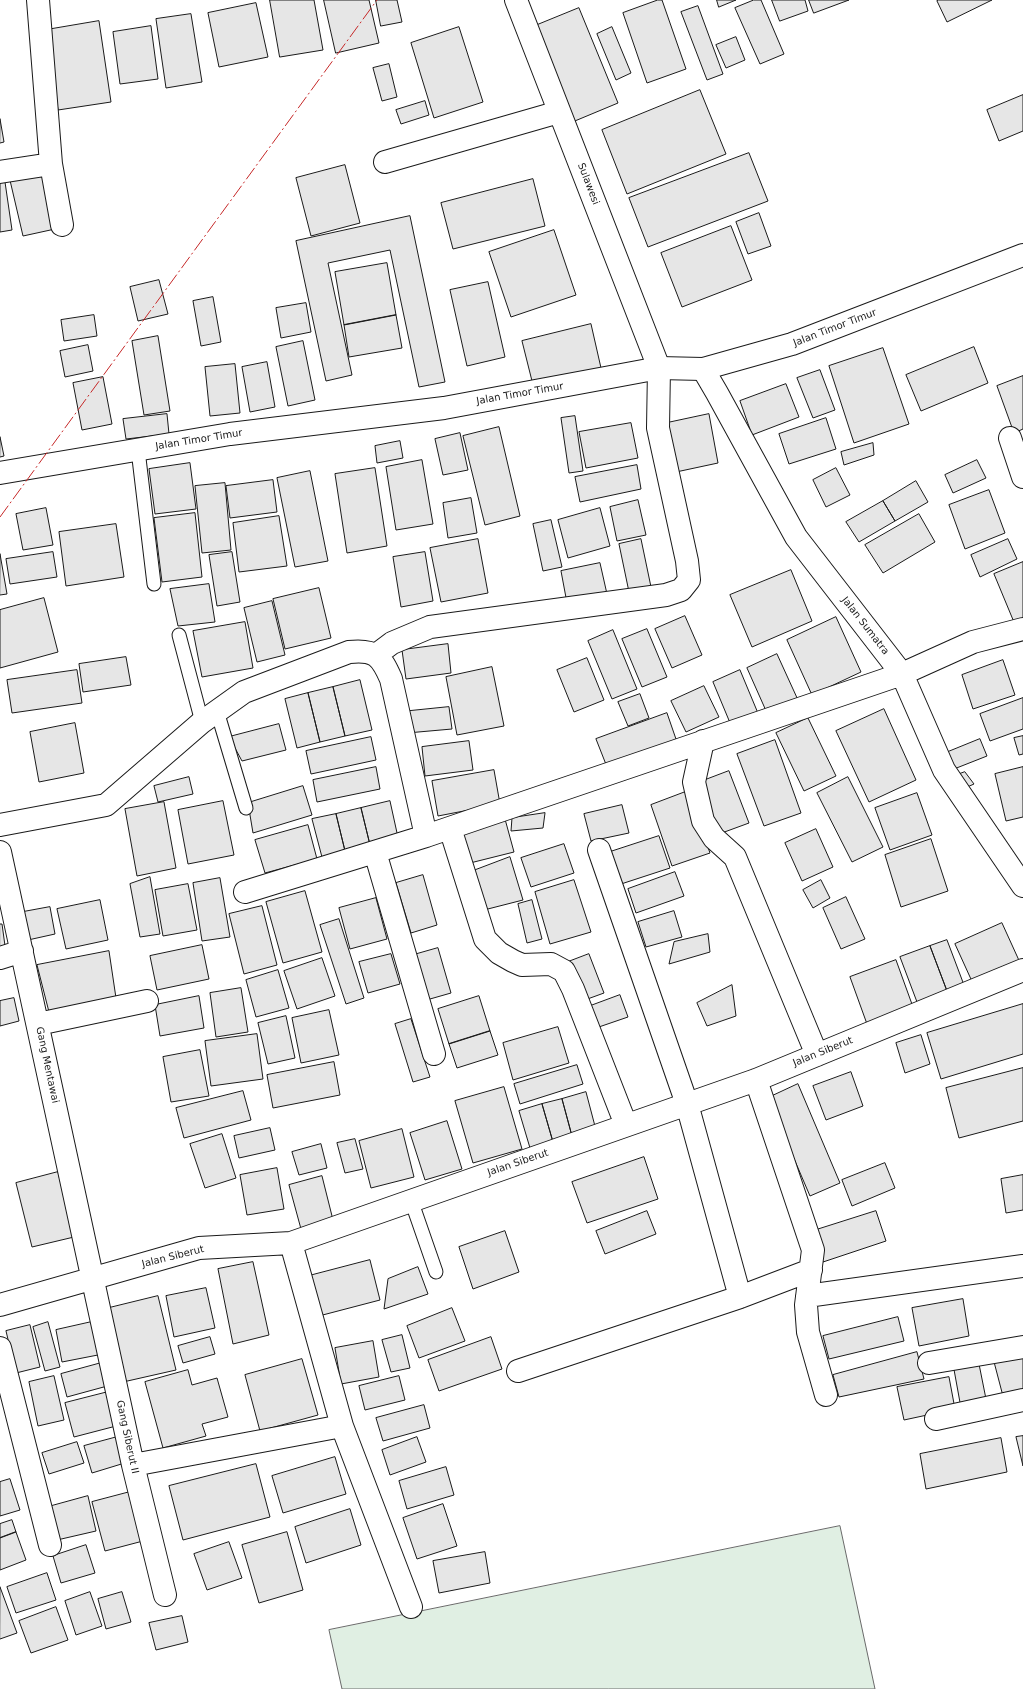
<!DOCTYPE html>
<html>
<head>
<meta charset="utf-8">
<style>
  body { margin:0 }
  canvas { display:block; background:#fff }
</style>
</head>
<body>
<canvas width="1023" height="1689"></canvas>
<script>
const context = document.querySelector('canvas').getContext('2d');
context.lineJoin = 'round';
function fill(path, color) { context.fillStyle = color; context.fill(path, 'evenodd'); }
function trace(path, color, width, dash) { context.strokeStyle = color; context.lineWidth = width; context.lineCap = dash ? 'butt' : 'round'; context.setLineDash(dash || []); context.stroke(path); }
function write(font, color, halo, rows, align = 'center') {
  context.font = font + ' "DejaVu Sans",sans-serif'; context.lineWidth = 3; context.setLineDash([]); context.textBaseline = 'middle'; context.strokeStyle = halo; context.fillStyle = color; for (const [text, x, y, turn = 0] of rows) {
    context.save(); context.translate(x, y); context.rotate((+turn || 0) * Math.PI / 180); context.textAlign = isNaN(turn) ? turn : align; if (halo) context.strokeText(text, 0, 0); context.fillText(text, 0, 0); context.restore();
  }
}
const green = new Path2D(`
  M840,1526L875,1689H342L329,1630Z`);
const building = new Path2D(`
  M270,0H314L323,50L280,57Z
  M324,0H369L379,43L336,53Z
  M376,0H397L402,22L381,26Z
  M658,0H662L686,69L647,83L623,13Z
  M717,0H736L719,7Z
  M754,0H761L784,54L760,64L735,8Z
  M772,0H805L808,11L780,21Z
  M809,0H849L814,13Z
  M939,0H992L947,22L937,1Z
  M256,3L268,57L219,67L208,13Z
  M698,6L723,74L707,80L681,12Z
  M579,8L618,103L570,123L530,28Z
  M191,14L202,82L166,88L156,19Z
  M99,21L111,102L58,110L46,30Z
  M151,26L158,79L120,84L113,32Z
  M459,27L483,102L434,118L411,43Z
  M612,27L631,73L616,80L597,34Z
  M736,37L745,60L726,68L716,45Z
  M389,64L397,97L382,101L373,68Z
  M700,90L726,154L627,194L602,130Z
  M1023,95V131L999,141L987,110Z
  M425,101L429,115L401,124L396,110Z
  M0,119L4,142L0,143Z
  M749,153L768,201L648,247L629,198Z
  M345,165L360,223L311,236L296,178Z
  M43,170L55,229L23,236L9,176Z
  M533,179L545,226L453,249L441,203Z
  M5,182L12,230L0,232V183Z
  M759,213L771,246L748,254L736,222Z
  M410,216L445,382L419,387L390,250L328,263L352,375L326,381L296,241Z
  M731,226L752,280L682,307L661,253Z
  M554,230L576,295L511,317L489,252Z
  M387,263L396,315L344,325L335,272Z
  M159,280L168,314L138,321L130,287Z
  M488,282L505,357L467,366L450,290Z
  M213,297L221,342L201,346L193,301Z
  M306,303L311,332L281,338L276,308Z
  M94,315L97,336L64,341L61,320Z
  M396,315L402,348L349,357L344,325Z
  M591,324L601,368L533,385L522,341Z
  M158,336L170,411L144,415L132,341Z
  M303,341L315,400L288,406L276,347Z
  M88,345L93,371L65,377L60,351Z
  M974,347L988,383L921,411L906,375Z
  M883,348L909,424L854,443L829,366Z
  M267,362L275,407L250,412L242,367Z
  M235,364L240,413L210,416L205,367Z
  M820,370L835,410L813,418L797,378Z
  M1023,376V429L1014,433L997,386Z
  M103,377L112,424L82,430L73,383Z
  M786,384L799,417L752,435L740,401Z
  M167,414L169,434L126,439L123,419Z
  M709,414L718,463L676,472L667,423Z
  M575,416L583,471L569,473L561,418Z
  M826,418L836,449L789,464L779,434Z
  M631,423L638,458L586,468L579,432Z
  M499,427L520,516L485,525L463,436Z
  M460,433L468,470L443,475L435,439Z
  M0,437L4,456L0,457Z
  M400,441L403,458L377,463L375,446Z
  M873,443L874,455L844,465L841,452Z
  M422,460L433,524L396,530L386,467Z
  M977,460L986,478L953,493L945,475Z
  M190,463L196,509L155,514L149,469Z
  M637,465L641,489L580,502L575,477Z
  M375,468L387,546L347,553L335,474Z
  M836,468L850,495L826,507L813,480Z
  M310,471L328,561L295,567L277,478Z
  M273,480L277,512L230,518L226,486Z
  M916,481L928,502L895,521L883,501Z
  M225,483L231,550L202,553L195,486Z
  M989,490L1005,533L965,549L949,505Z
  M471,498L477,533L448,538L443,503Z
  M638,500L646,535L617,541L610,507Z
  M883,501L895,521L859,542L846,522Z
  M46,508L53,545L23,550L16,514Z
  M600,508L610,546L568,558L558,520Z
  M195,513L202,577L162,582L154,518Z
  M919,514L935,542L883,573L865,545Z
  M279,516L287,566L239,572L233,523Z
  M551,520L562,567L543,571L533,524Z
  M116,524L124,577L66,586L59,532Z
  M478,539L488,593L441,602L430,548Z
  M641,539L651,587L629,592L619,544Z
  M1008,539L1017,559L980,577L971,555Z
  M53,552L57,577L10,584L6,559Z
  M232,552L240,602L217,606L209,555Z
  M425,552L433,601L401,607L393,557Z
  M0,554L7,594L0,595Z
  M1023,562V623L1016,627L994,574Z
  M600,563L607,594L567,603L561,571Z
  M791,570L812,621L752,647L730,595Z
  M209,584L215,622L178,626L170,589Z
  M319,588L331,638L285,649L273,599Z
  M44,598L58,652L0,668V610Z
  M272,601L285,655L257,662L244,608Z
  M685,616L702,655L672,668L655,629Z
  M836,617L861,672L812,695L787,640Z
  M245,622L253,668L202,677L193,631Z
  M647,629L667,677L642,687L622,639Z
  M613,630L637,689L612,699L588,641Z
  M448,644L451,673L406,679L402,650Z
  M777,654L798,700L767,713L747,668Z
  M126,657L131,685L83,692L79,664Z
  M587,658L604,700L574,712L557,670Z
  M1003,660L1015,695L973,709L962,675Z
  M492,667L504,726L457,735L446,677Z
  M77,670L82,703L12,713L7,680Z
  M740,670L760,718L733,730L713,682Z
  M360,680L372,730L345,736L333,687Z
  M704,686L719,717L686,732L671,701Z
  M333,687L345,736L320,742L308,693Z
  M308,693L320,742L297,748L285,699Z
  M640,694L649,718L628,726L618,702Z
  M1023,698V729L990,741L980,714Z
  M449,707L452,729L407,733L400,712Z
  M884,709L916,780L869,802L836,731Z
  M667,713L677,742L607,767L596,739Z
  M808,718L836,776L804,791L776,733Z
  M75,723L84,773L39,782L30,732Z
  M279,724L286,750L242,761L229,737Z
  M1023,736V754L1019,755L1014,738Z
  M371,737L376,760L311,774L306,751Z
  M980,739L987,756L954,769L948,752Z
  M775,740L801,813L764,826L737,754Z
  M469,741L473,770L425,776L422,747Z
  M376,767L380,789L317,802L313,780Z
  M1023,767V817L1006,821L995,774Z
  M494,770L500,804L438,816L432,781Z
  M729,771L749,823L719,834L700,782Z
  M965,772L974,784L965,788L957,775Z
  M189,777L193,794L158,802L154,786Z
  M848,777L883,847L852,862L817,793Z
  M303,786L312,815L253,833L248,803Z
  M688,791L710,853L672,866L651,805Z
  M917,793L932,835L890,850L875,808Z
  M223,801L234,855L188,864L178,810Z
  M390,801L399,842L371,849L361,808Z
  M164,802L176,868L137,876L125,809Z
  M622,805L629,833L591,841L584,814Z
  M361,808L371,849L346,855L336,814Z
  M545,813L543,828L511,831L512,818Z
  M336,814L346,855L323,861L312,819Z
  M505,819L514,852L470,863L462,831Z
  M308,825L317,859L265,873L255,840Z
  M816,829L833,867L802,881L785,843Z
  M659,836L670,868L618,885L607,853Z
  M931,839L948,891L901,907L885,855Z
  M564,844L574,873L531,887L521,858Z
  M510,857L523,900L480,911L473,871Z
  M675,872L684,896L636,913L628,889Z
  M423,875L437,925L411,933L396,883Z
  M150,877L160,934L140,937L130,884Z
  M220,878L230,937L202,941L193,883Z
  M574,880L591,932L550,944L535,892Z
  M821,880L830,898L813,908L803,890Z
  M188,884L197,930L163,936L155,890Z
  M305,891L322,952L283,963L266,902Z
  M846,897L865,939L841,949L823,908Z
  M376,898L387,939L350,949L339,908Z
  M100,900L108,940L66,949L57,909Z
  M532,900L542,939L527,943L518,904Z
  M262,906L277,965L244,974L229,914Z
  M50,907L55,934L28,940L23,912Z
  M674,911L682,937L646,947L638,922Z
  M339,919L364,998L346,1004L320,925Z
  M1002,923L1022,967L975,988L955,944Z
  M0,924H2L6,953L0,954Z
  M708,934L710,952L669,964L674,942Z
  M947,940L964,985L947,991L930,946Z
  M202,945L209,979L157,990L150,956Z
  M930,946L947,991L917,1002L900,957Z
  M438,948L451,993L423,1001L410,956Z
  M109,951L116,998L49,1012L37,965Z
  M391,954L400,984L368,993L359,962Z
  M589,954L604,993L582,1001L568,962Z
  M322,958L335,996L297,1009L284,971Z
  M896,960L913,1007L867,1024L850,977Z
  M278,970L289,1008L256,1017L246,980Z
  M732,985L736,1016L707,1026L697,1003Z
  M241,988L248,1032L216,1037L210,993Z
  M620,995L628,1017L593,1029L585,1008Z
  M199,996L204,1028L160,1036L155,1005Z
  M479,996L490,1031L449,1044L438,1009Z
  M14,998L19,1021L0,1026V1001Z
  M1023,1004V1054L941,1079L927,1033Z
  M329,1010L339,1055L301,1063L292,1018Z
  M286,1016L295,1058L268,1064L258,1023Z
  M411,1019L430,1077L413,1082L395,1024Z
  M558,1027L569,1063L513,1080L503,1043Z
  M490,1031L498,1055L457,1068L449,1044Z
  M257,1034L263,1079L211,1086L205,1041Z
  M921,1035L930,1064L905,1073L896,1043Z
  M200,1050L209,1096L171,1102L163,1057Z
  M334,1062L340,1095L273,1108L267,1075Z
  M577,1065L583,1084L520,1104L514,1084Z
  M1023,1068V1121L959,1138L946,1088Z
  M851,1072L863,1106L826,1120L813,1086Z
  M798,1084L840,1183L810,1196L768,1098Z
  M504,1087L522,1149L473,1163L455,1101Z
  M243,1091L251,1120L184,1138L176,1108Z
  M586,1092L596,1130L572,1136L562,1099Z
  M562,1099L572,1136L553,1142L542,1104Z
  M542,1104L553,1142L530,1148L519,1111Z
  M447,1121L462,1169L425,1180L410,1133Z
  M270,1128L275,1150L239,1158L234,1136Z
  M402,1129L414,1177L371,1188L359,1141Z
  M222,1134L236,1178L205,1188L190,1144Z
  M355,1139L363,1169L345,1173L337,1143Z
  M321,1144L327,1168L299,1175L292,1152Z
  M644,1157L658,1199L587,1223L572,1182Z
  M885,1163L895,1188L852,1206L842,1180Z
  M277,1168L284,1209L247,1215L240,1175Z
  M58,1172L74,1237L32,1247L16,1183Z
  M1023,1175V1210L1006,1213L1001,1179Z
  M322,1176L333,1220L301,1229L289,1185Z
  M647,1211L656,1234L605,1254L596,1231Z
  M876,1211L886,1241L823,1262L813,1231Z
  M505,1231L519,1272L473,1289L459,1247Z
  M370,1260L380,1300L315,1317L305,1277Z
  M253,1262L269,1335L233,1344L218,1269Z
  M418,1267L428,1294L384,1309L388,1279Z
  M206,1288L215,1328L174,1337L166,1296Z
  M158,1296L176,1370L123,1382L105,1309Z
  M963,1299L969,1336L919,1346L912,1308Z
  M452,1308L465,1341L419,1358L407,1326Z
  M898,1317L904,1341L829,1359L823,1336Z
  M96,1321L103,1354L62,1362L56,1330Z
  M48,1322L60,1367L45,1371L33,1327Z
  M30,1325L40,1367L16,1373L6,1331Z
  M402,1335L410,1368L391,1372L382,1340Z
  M210,1337L215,1354L183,1363L178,1346Z
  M491,1337L502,1369L439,1391L428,1360Z
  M373,1341L379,1377L341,1384L335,1348Z
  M917,1352L924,1379L839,1397L833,1375Z
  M1023,1355V1395L1004,1400L993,1358Z
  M302,1359L318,1415L260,1431L245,1375Z
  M978,1359L987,1404L961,1408L953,1364Z
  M105,1362L111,1385L67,1397L61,1374Z
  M188,1370L192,1385L217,1378L228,1417L202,1424L206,1436L163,1448L145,1382Z
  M54,1376L64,1420L38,1426L29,1382Z
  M399,1376L405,1400L365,1410L359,1386Z
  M949,1377L955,1409L904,1420L897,1387Z
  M112,1391L120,1425L74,1437L65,1403Z
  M424,1405L430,1428L383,1441L376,1418Z
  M121,1436L128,1462L92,1473L84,1446Z
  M1023,1436V1466L1016,1437Z
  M417,1437L426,1462L390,1475L382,1450Z
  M1001,1438L1007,1472L926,1489L920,1454Z
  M77,1442L84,1463L49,1474L42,1453Z
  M335,1457L346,1494L283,1513L272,1476Z
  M256,1464L270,1517L183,1540L169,1486Z
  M446,1467L454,1495L407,1509L399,1481Z
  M10,1479L20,1510L0,1516V1482Z
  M130,1492L143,1541L105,1551L92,1502Z
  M88,1496L96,1531L57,1540L48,1507Z
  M443,1504L457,1546L417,1559L403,1518Z
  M350,1509L361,1545L306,1563L295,1527Z
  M12,1520L16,1532L0,1538V1524Z
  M16,1532L26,1560L0,1570V1538Z
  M287,1532L303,1590L259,1603L242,1545Z
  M229,1542L242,1578L207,1590L194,1554Z
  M86,1545L95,1573L61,1583L53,1556Z
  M485,1552L490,1583L439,1593L433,1561Z
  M47,1573L56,1600L16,1613L7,1587Z
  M0,1587L17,1633L0,1639Z
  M90,1592L102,1626L76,1635L65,1601Z
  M122,1592L131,1622L106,1629L98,1599Z
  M56,1607L68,1640L31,1653L19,1621Z
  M182,1616L188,1642L156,1650L149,1623Z`);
const service = new Path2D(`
  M138,450L154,584
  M179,635L202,722
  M217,711L246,808
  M411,1200L436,1272`);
const minor = new Path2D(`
  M38,0L51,164
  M385,162L559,112
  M0,172L51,164L62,225
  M703,369L717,393L796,537L902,674L944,770L1023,886
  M1010,438L1023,477
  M376,655L392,643L430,627L666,595L681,590L689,580L687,561L658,428L659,368L516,0
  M703,741L694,782L703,821L714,838L735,857L817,1055
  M0,825L106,805L202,722L244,692L349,652C375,649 381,656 391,679L426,836L902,674L973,642L1023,629
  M450,828L485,939L499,953L513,961L522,965L551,964L564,971L573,989L626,1125
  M599,850L687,1104L740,1297
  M0,852L133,1465L165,1595
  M375,852L434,1054
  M245,892L426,836
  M0,958L22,951
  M38,1024L147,1001
  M756,1080L813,1250L806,1305L808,1332L826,1395
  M291,1243L342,1426L411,1607
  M807,1296L1023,1266
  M0,1305L199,1248L291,1243L756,1080L1023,970
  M0,1348L50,1545
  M929,1363L1023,1347
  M518,1371L740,1297L811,1270
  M936,1419L1023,1400
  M133,1465L342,1426`);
const tertiary = new Path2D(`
  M0,473L230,434L444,408L659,368L703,369L792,344L1023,255`);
const power = new Path2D(`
  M0,517L377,0`);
const streetNames = [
  ["Sulawesi",588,184,69],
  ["Jalan Timor Timur",835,328,-21],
  ["Jalan Timor Timur",520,394,-10],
  ["Jalan Timor Timur",199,440,-9],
  ["Jalan Sumatra",865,626,52],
  ["Jalan Siberut",823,1052,-22],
  ["Gang Mentawai",47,1065,78],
  ["Jalan Siberut",518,1163,-19],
  ["Jalan Siberut",173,1257,-14],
  ["Gang Siberut II",127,1437,78]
];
fill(green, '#e0efe3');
trace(green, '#6a6a6a', 1);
fill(building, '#e6e6e6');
trace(building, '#1a1a1a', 1);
trace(service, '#1a1a1a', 15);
trace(minor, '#1a1a1a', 24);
trace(tertiary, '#1a1a1a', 24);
trace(service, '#fff', 13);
trace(minor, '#fff', 22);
trace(tertiary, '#fff', 22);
trace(power, '#c62828', 1, [14, 3, 2, 3]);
write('10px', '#1a1a1a', '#fff', streetNames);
</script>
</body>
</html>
